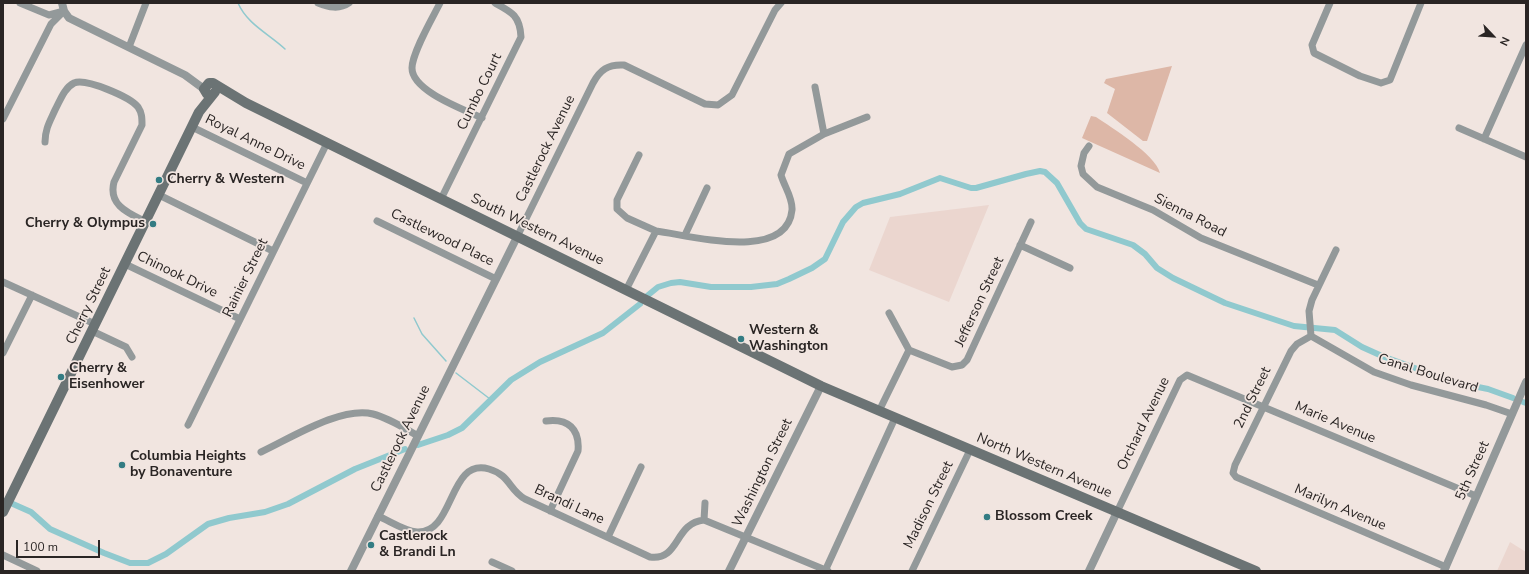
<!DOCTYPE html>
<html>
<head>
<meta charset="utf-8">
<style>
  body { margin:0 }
  #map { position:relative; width:1529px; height:574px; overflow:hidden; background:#f1e5e0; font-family:"Nunito Sans",sans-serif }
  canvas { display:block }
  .frame { position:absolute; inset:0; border:4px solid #2a2524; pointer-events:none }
  .north { position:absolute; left:1473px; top:16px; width:40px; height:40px; -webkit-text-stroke:3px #f1e5e0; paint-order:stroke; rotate:115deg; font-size:11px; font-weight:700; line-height:16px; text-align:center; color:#2a2524 }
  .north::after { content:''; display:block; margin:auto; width:14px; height:18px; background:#2a2524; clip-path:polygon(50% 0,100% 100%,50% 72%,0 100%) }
  .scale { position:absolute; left:16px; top:540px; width:84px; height:18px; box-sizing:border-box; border:2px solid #2a2524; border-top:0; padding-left:5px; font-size:12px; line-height:14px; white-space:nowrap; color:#2a2524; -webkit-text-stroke:3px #f1e5e0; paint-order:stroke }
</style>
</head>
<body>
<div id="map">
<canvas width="1529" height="574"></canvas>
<div class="frame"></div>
<div class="north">N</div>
<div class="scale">100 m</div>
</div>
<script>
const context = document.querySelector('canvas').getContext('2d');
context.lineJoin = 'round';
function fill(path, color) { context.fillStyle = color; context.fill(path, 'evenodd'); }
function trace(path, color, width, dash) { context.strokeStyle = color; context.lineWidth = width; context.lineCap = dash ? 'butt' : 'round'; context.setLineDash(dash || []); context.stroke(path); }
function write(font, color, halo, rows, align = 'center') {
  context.font = font + ' "Nunito Sans",sans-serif'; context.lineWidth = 3.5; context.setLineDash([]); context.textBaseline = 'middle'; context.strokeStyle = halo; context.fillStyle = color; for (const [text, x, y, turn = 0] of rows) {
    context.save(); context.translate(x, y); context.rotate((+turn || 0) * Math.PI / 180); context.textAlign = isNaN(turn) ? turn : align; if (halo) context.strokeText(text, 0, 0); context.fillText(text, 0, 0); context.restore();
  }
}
const built = new Path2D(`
  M989,205L949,302L869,270L890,217Z
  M1510,542L1526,552V571H1497Z`);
const green = new Path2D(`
  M1172,66L1147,141H1143L1107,113L1115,89L1104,83L1106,79Z
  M1091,116L1096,117C1112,128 1155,154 1160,173L1082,138Z`);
const stream = new Path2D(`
  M238,3C247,24 269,34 285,49
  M414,318L422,334L446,361
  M456,373L490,399`);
const canal = new Path2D(`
  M647,296L658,287L671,283L680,282L711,287H751L777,284L789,279L812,268L825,259L843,222L856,207L863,203L900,194L940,178L971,188H976L1026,174L1040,171L1045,172L1057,183L1080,223L1086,229L1133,245L1145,254L1157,268L1173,278L1225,303L1294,326L1335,330L1362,347L1382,356L1453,382L1488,389L1513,398
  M1523,402L1526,403
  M418,445L448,435L462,428L511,380L540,362L603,333L640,304
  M13,504L31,512L50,529L104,553L130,563H148L166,554L208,524L229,518L265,512L288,504L355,469L405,449`);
const minor = new Path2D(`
  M20,3L49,15L64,11
  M318,3C328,7 339,10 349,3
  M440,3C433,17 412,53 412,68C412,91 463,109 482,118
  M1330,3L1312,45L1314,53L1360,76L1381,83L1390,80L1421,3
  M129,47L146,3
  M815,87L824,134
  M3,119L51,24L64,11
  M192,127L307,183
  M1459,128L1526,157
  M1484,139L1526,45
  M45,142C45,129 50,121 55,110C60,101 64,88 74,83C86,78 130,97 138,107C142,113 142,118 142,125L114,182C108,205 128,213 146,222
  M1089,146L1084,153L1081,166L1083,174L1097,187L1153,210L1201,238L1318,285
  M639,155L617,200V209L627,218L656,231
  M159,195L273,251
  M441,199L521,37C520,16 512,12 495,3
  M377,221L496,279
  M685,235L707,188
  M517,237L593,83C600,70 608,64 624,65L705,104L718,105L732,95L775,10L781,3
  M1020,245L1070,268
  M125,264L240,319
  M3,282L95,324
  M626,290L656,231C689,235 787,263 792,210C793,198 784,186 781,175L789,154L824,134L867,117
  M889,313L909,350
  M92,331L126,347L132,357
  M1311,336L1309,311L1312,300L1336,250
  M909,350L952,367L962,365L967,360L1031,222
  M3,353L32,295
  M879,411L909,350
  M546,421C568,418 580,429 578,451L550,511
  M188,425L327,143
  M261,452C291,438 341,406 373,414C389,418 404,428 418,436
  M1117,512L1180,380L1187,375L1476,496
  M378,516C390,521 404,531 417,532C455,534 448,457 489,469C510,475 509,490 525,499L650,557C680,561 674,523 704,520L828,571
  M704,520L705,503
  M608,537L641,467
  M3,555L37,571
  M492,562L512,571
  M1446,567L1236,477L1233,473L1235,465L1291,351L1297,344L1311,336L1374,372L1411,385L1486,405L1512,414
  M825,571L895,418
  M912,571L970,450`);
const tertiary = new Path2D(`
  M62,3L64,11L69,18L185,75L204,89
  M351,571L517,237
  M729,571L821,386
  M1089,571L1117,512
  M1444,571L1526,382`);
const secondary = new Path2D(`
  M211,95L207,94L204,89L209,83H213L246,103L821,386L1256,571
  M3,512L199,112L215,92`);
const markers = [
  [159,180,4,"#337c83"],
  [153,224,4,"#337c83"],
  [741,339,4,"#337c83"],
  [61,377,4,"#337c83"],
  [122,465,4,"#337c83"],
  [987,517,4,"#337c83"],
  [371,545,4,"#337c83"]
];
const streetNames = [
  ["Cumbo Court",480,92,-64],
  ["Royal Anne Drive",255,143,26],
  ["Castlerock Avenue",546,149,-64],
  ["Sienna Road",1190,216,27],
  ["South Western Avenue",537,230,26],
  ["Castlewood Place",442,238,26],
  ["Chinook Drive",177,275,26],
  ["Rainier Street",246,278,-64],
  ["Jefferson Street",980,302,-65],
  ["Cherry Street",89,306,-64],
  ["Canal Boulevard",1428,374,17],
  ["2nd Street",1253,398,-64],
  ["Marie Avenue",1335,423,23],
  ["Orchard Avenue",1144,424,-64],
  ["Castlerock Avenue",401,439,-64],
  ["North Western Avenue",1044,466,23],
  ["5th Street",1473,471,-66],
  ["Washington Street",763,473,-64],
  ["Brandi Lane",569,505,25],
  ["Madison Street",929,505,-64],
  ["Marilyn Avenue",1340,508,23]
];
const poiNames = [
  ["Cherry & Western",167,180],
  ["Cherry & Olympus",145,224,"right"],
  ["Western &",749,331],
  ["Washington",749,347],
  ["Cherry &",69,369],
  ["Eisenhower",69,385],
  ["Columbia Heights",130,457],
  ["by Bonaventure",130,473],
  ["Blossom Creek",995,517],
  ["Castlerock",379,537],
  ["& Brandi Ln",379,553]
];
fill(built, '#ebd6cf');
fill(green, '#ddb7a7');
trace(stream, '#90c9ce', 1.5);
trace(canal, '#90c9ce', 6);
trace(minor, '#93999a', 7);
trace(tertiary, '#93999a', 8);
trace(secondary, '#6b7374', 10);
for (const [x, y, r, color] of markers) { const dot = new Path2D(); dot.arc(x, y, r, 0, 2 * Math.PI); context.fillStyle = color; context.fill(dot); trace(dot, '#f1e5e0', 1.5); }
write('14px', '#2a2524', '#f1e5e0', streetNames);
write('bold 14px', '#2a2524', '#f1e5e0', poiNames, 'left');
</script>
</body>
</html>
